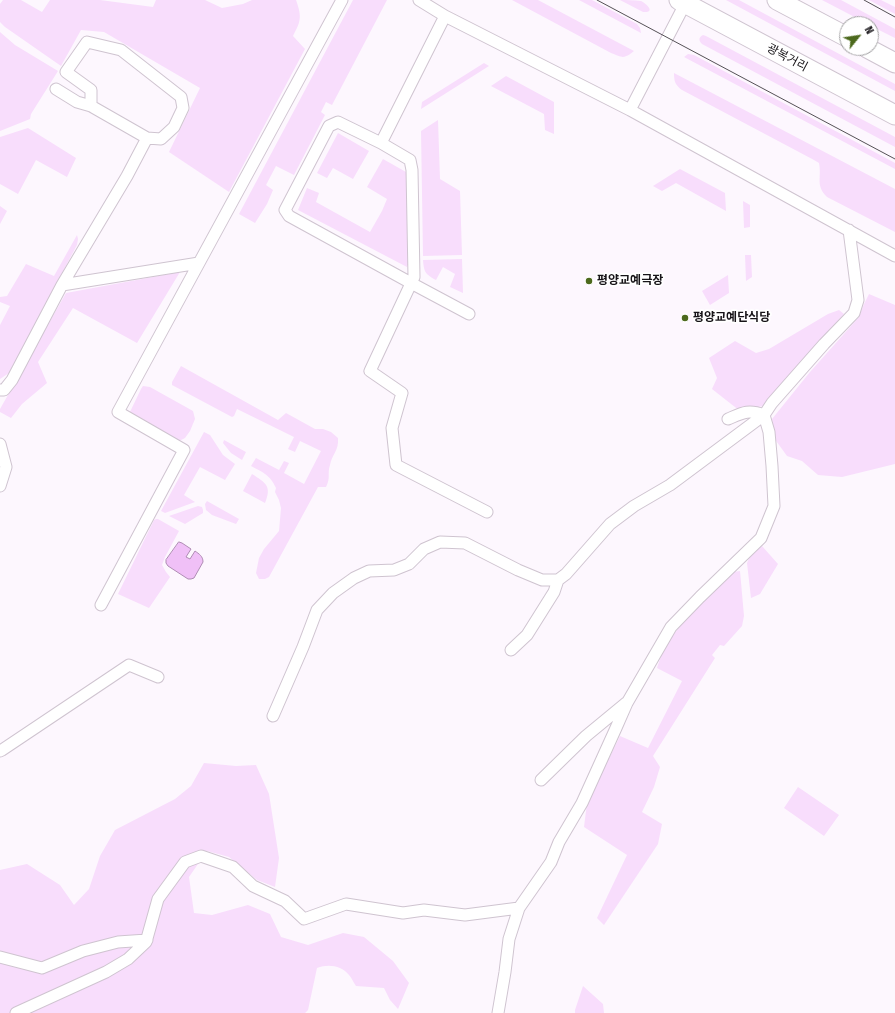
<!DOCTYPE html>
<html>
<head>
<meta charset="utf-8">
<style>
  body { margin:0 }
  #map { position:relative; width:895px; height:1013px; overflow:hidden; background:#fdf7fe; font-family:"Fira Sans Condensed",sans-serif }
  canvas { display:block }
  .north { position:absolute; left:839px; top:16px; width:40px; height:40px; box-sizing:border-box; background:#fff; border:1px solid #a2a1a3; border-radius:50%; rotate:60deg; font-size:11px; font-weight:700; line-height:16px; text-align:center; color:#171418 }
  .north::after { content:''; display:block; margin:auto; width:14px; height:18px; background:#4c691d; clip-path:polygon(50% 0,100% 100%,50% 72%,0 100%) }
</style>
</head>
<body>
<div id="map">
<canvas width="895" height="1013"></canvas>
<div class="north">N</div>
</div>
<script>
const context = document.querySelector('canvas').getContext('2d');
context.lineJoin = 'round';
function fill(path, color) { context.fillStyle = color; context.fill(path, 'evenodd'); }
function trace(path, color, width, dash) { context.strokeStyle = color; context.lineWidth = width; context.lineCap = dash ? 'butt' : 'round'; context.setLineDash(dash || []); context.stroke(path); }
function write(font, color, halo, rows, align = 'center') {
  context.font = font + ' "Fira Sans Condensed","Noto Sans KR",sans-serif'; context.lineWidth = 3.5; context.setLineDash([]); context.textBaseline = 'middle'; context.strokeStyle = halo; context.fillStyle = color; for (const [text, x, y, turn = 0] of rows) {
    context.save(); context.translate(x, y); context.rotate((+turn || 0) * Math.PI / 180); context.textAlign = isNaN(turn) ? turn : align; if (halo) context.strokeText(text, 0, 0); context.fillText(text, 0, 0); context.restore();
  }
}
const green = new Path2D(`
  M3,0H21L42,12L50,0H100L153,7L156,0H205L222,8L243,4L252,0H296C302,17 301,21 293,36L305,49L229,192L169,152L200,88L104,32L81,30L61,66L5,27L0,22V4Z
  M353,0H387L332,105L326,102L321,112L325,115L294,175L276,166L266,185L273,190L267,204L255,223L239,214Z
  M512,0H538L634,51C624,59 623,58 611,53Z
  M579,0H592L637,24L640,28L641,33Z
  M620,0C627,0 635,0 641,1C647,4 656,13 643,12Z
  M726,0H739L895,84V91Z
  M822,0H841L895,29V38L871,26V24H868Z
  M869,0H881L895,7V14Z
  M0,32L15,45L58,71L31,114L30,119L0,131Z
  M703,35L706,36L895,137V147L702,44C698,40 699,37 703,35Z
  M688,54L694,55L895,163V169L684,57Z
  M484,63L489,66L421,109L422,102Z
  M674,73L895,189V232L827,197C815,185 822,178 819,163L814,160L682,90C675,85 674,81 674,73Z
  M506,76L554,102V134L545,130L544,114L491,86Z
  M438,120L440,179L460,191L462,255L423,256L421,131Z
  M28,128L76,158L67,177L36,160L18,194L0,184V137Z
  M338,133L369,151L353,179L333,168L327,178L317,173Z
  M383,159L406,172L410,260L407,267L298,210L307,188L319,193L316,202L370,232L382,211L387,199L367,187Z
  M680,169L725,193L726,211L676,183L662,191L653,186Z
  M743,201L750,205V227L744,228Z
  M0,206L7,211L0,224Z
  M77,235L78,239L77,245L9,373L0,379V325L10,306L0,302V297L7,296L26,264L54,276Z
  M745,255H751L752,277L746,281Z
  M462,259L463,293L450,287L455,274L443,267L436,280C425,274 424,272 423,260Z
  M180,272L137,343L73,308L38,362L47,383L22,404L11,418L0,412V409L66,293Z
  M728,275L729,293L710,305L702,291Z
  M869,294L895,305V464L842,477L818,475L802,461L787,456L774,438L772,419L810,372L859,317L864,304Z
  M839,310L844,314L763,406L740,411L712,389L717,378L709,358L735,341L756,353L769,349L828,314Z
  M181,366L278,420L286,413L315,429H323L331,432L338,438C339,451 332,454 330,465C327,474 331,477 326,487H318L269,577L265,579H259L256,573L259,558L264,549L279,531L281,508L279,500L275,492L276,488C270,475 264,473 251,466L256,458L279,470L284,461L289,463L284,473L304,484L321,451L300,441L295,452L288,449L294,437L237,409L234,416L232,417L172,385V382Z
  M143,386L150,387L193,411L195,419L190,431L185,438L179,441L129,414L141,389Z
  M204,432L210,435L223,455L235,464L225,480L200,467L184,495L195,502L165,513L161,511Z
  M224,440L246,452L242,460L231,453L223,443Z
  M252,474C266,483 272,486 265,503L243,491Z
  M207,501L239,519L236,524L212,515L206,510L205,504Z
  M198,506L202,507L203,510V513L185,524L169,516Z
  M156,519H158L179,531L165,557L162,565L166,572L170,577L149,608L118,594L154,520Z
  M762,546L778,564L760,594L751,598L747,563L750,556Z
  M740,571L744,616L742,626L724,646L720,645L712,655L715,658L653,756L660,767L654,787L642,812L662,824L658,844L604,925L597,918L627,855L584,827L587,803L620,736L648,748L682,681L657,668C660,658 664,648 670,640C687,614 711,593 733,572Z
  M204,763L236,766L256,765L269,794L279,858L275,887L257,880L229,857L207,851L189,877L194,913L212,915L248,905L270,914L281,937L308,945L343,933L364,937L393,961L409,983L398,1009L390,1000L384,988L356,986C353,982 352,978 349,975C341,965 328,964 317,968L308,1010L305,1013H0V870L27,864L60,885L74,905L89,889L100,856L115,830L175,799L191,786Z
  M798,787L839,815L824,836L784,808Z
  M583,986L603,1004L604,1013H575V1010Z`);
const water = new Path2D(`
  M179,542L182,543L191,549L186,557L190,559L195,551C199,554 203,556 203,562L194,578L191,579H188L168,566L166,563V560Z`);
const minor = new Path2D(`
  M419,0L445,16
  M56,89L77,102L91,106L147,138L127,176L62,285
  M91,106V90L66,72L87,42L121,50L181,97L183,108L174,127L161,139L147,138
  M630,110L687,0
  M381,143L338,122L329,126L285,210L289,216L411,283L469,314
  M0,390H4L12,380L62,285L199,263
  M728,419C742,413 748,409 764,415
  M0,444L6,467L0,486
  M487,512L396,465L392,428L402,393L370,371L414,277L412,170L410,160L381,143L445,16L630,110L895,256
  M101,605L184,450L118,412L342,0
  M511,650L527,635L554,592L558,580L566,574L610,524L634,506L670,485L764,415
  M273,716L303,647L317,610L333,593L354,578L369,571L394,570L409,564L424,549L440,542L465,543L518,570L542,580H558
  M0,751L2,750L129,665L158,677
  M541,780L586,736L626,703
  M0,957L42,968L83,951L118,942L147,940
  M16,1013L106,972L128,959L146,942L158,899L185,862L201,856L233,867L253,886L285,901L304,919L346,904L403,913L424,910L465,915L519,908
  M498,1013L505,972L509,939L519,908L551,862L559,842L582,803L616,728L627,703L671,627L700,597L761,538L774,506L772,466L769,432L764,415L772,403L824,344L854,313L858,300L849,230`);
const trunk = new Path2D(`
  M679,0L895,115
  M777,0L847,37
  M867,48L895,63`);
const tram = new Path2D(`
  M597,0L895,159
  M864,0L895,17`);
const markers = [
  [589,281,4,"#4c691d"],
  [685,318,4,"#4c691d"]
];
const streetNames = [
  ["광복거리",787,58,28]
];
const poiNames = [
  ["평양교예극장",597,281],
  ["평양교예단식당",693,318]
];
fill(green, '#f8ddfc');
fill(water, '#f0c0f7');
trace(water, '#af8cb4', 1);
trace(minor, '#cfc4d0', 13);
trace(trunk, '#cfc4d0', 21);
trace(minor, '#fff', 11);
trace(trunk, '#fff', 19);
trace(tram, '#555156', 1);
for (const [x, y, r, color] of markers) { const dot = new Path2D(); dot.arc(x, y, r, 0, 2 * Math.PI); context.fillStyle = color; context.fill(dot); trace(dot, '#fff', 1.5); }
write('12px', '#171418', '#fff', streetNames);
write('bold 12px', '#171418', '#fff', poiNames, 'left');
</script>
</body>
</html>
